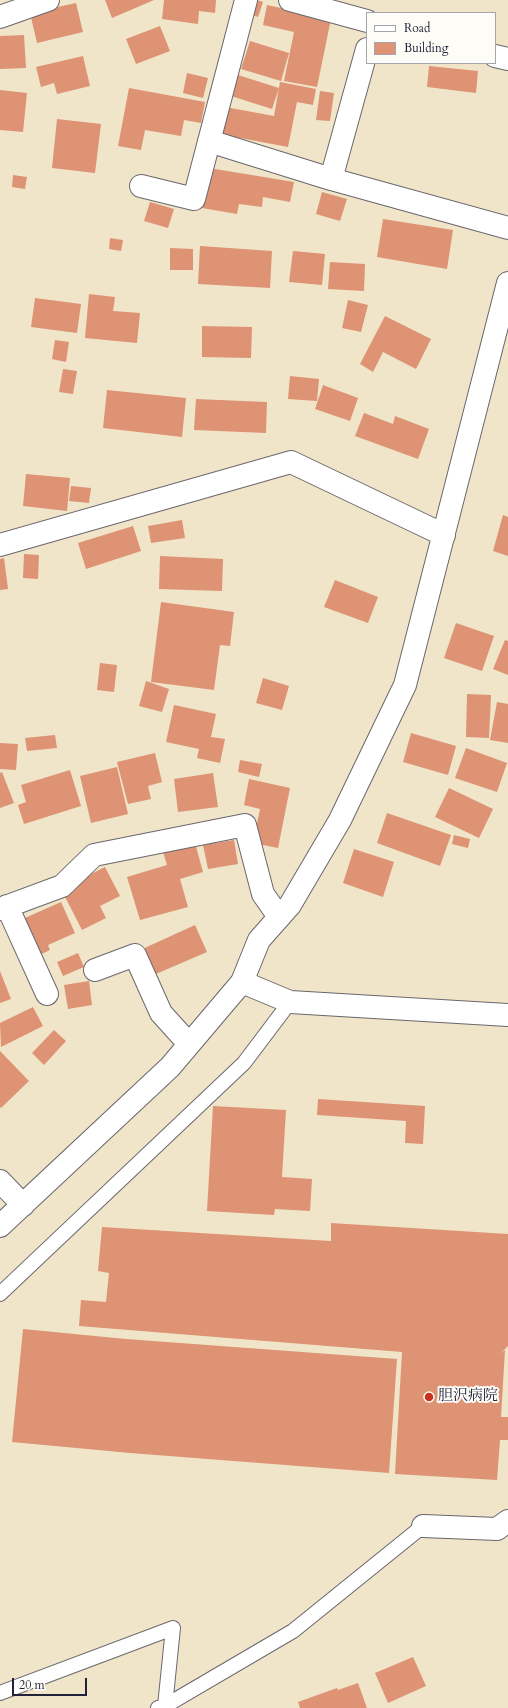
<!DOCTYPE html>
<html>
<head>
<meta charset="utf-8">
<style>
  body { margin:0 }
  #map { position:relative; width:508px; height:1708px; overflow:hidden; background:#f0e5c9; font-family:Cardo,serif }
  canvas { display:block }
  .legend { position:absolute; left:366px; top:12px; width:130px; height:52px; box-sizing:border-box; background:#fdfcf7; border:1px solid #a5a5ac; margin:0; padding:5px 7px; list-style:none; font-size:12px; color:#22223b }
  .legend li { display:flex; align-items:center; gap:8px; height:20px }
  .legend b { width:20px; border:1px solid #a5a5ac }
  .scale { position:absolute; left:12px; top:1678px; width:75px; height:18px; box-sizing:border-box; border:2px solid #22223b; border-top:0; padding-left:5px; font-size:12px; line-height:14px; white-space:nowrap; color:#22223b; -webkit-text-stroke:3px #fdfcf7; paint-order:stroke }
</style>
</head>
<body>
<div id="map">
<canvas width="508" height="1708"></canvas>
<ul class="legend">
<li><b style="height:5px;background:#fff"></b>Road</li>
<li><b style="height:11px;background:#dd9374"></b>Building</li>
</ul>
<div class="scale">20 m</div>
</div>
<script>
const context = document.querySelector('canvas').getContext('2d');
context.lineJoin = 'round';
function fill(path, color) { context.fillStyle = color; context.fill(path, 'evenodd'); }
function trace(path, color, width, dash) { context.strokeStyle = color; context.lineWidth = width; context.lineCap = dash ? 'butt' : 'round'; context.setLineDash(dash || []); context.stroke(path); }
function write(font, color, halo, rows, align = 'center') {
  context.font = font + ' Cardo,"Noto Serif JP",serif'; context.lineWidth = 4; context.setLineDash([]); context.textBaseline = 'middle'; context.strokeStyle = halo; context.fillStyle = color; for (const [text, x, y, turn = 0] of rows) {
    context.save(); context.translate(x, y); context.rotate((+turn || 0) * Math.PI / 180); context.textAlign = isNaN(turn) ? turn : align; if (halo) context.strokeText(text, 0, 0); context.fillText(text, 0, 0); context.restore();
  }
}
const building = new Path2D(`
  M105,0H154L112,18Z
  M164,0H216L215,13L199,11L198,24L162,19Z
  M247,0H257L263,2L258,17L243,12Z
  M76,3L83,32L37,43L30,13Z
  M267,5L331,19L317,87L284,81L294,32L263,25Z
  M160,26L170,51L136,64L126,39Z
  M24,35L26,68L0,69V36Z
  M250,41L289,53L281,81L241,69Z
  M83,56L90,86L57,94L54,83L41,87L36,67Z
  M429,66L478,71L476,93L427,87Z
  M187,73L208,78L203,98L183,93Z
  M238,75L279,88L272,109L231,96Z
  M280,82L316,89L313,105L297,102L288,147L219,134L225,107L274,116Z
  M129,88L205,102L201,123L184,120L181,136L145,130L141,150L118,146Z
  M0,90L27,93L23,132L0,130Z
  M320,91L334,93L330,121L316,120Z
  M57,119L101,124L95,173L52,168Z
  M203,167L294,182L290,202L263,197L262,207L239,204L237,214L196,207Z
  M13,175L27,177L25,189L12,187Z
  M322,192L347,199L340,221L316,214Z
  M150,202L174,209L168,228L144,221Z
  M383,219L453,230L447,269L377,257Z
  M110,238L123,240L121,251L109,249Z
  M200,246L272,251L270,288L198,284Z
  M170,248L193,249V270H170Z
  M293,251L325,254L322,285L289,282Z
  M330,262L365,264L364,291L328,289Z
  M89,294L115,297L113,311L140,313L137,343L85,338Z
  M35,298L81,304L77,333L31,327Z
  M348,300L368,305L361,332L342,328Z
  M385,316L431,339L416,369L383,352L373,372L360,364Z
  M202,326L252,327L251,358L202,357Z
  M55,340L69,342L66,362L52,359Z
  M63,369L77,371L73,394L59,392Z
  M290,376L319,379L317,401L288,399Z
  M323,385L358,398L350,421L315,409Z
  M107,390L186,398L182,437L103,428Z
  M196,399L267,402L266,433L194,430Z
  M364,413L393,424L395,416L429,429L418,459L355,436Z
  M26,474L70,478L67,511L23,506Z
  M71,486L91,488L89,503L69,501Z
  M503,515L508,517V556L493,551Z
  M182,520L185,538L151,543L148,526Z
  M133,526L141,551L86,569L78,543Z
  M24,554L39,555L38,579L23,578Z
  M160,556L223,559L222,591L159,589Z
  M4,558L8,589L0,590V559Z
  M335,580L378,597L368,623L324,607Z
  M161,602L234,612L230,646L220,645L214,690L151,682Z
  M456,623L494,636L482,671L444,658Z
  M505,640L508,641V675L493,669Z
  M100,663L117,665L114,692L97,690Z
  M263,678L289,686L282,710L256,703Z
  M146,681L169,689L162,712L139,706Z
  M467,694L491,695L489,738L466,737Z
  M497,702L508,704V743L490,740Z
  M174,705L216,714L211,737L225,739L220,763L197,758L199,749L166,742Z
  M411,733L456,746L448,775L403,762Z
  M55,735L57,748L27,751L25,738Z
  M0,743L18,744L16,770L0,769Z
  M466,748L507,763L497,792L455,778Z
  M155,753L162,782L148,786L151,799L128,804L117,762Z
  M240,760L262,764L259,777L238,772Z
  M117,767L128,814L91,823L80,776Z
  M70,770L81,806L24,824L18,805L26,802L21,785Z
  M2,772L14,803L0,808V773Z
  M213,773L218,807L178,812L174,779Z
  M249,779L290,788L278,848L253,843L260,809L244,805Z
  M449,788L493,809L479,838L435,817Z
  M387,813L451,835L440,866L377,843Z
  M454,835L470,839L468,848L452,844Z
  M234,840L238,864L208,869L203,845Z
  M195,843L203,872L180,879L188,907L140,920L127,877L167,865L163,852Z
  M354,849L394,862L383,897L343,883Z
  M105,867L120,896L100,906L106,918L82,930L61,889Z
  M61,902L75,933L48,945L50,950L33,958L16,922Z
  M195,925L207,952L149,977L138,951Z
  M78,953L84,967L63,976L57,962Z
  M0,971L11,999L0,1003Z
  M89,981L92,1005L68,1009L64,985Z
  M33,1007L43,1026L1,1047L0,1023Z
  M54,1030L66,1041L44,1065L32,1053Z
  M0,1051L29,1081L1,1108L0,1107Z
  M318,1099L425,1106L423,1144L405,1143L406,1121L317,1115Z
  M213,1106L286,1110L282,1177L312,1179L310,1211L275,1209L274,1215L207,1211Z
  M331,1223L508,1234V1346L500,1354L505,1350L501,1417H508V1440H500L497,1480L395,1474L402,1352L79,1326L81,1300L106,1302L109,1273L98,1271L102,1227L331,1241Z
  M23,1329L126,1339L397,1359L389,1473L130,1453L12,1442Z
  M413,1657L426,1686L388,1703L375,1673Z
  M358,1683L367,1708H300L298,1702L337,1688L338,1690Z`);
const service = new Path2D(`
  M0,1294L244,1063L290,1002
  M0,1693L173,1628L165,1706
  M158,1708L165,1706L293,1631L423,1526`);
const minor = new Path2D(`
  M290,0L367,21
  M0,17L48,0
  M495,56L508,59
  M209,141L331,179L508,228
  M331,179L367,49
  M141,186L194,199L246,0
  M0,545L291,462L444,535
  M7,906L47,994
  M0,909L62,886L94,855L245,825L263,894L279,917
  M95,970L135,955L161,1013L189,1044
  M242,982L290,1002L508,1015
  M0,1181L23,1205
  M423,1526L497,1529L508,1521`);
const tertiary = new Path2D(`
  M0,1226L170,1067L242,982L259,940L290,905L340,820L405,685L508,283`);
const markers = [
  [429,1397,5,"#c8321e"]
];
const poiNames = [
  ["胆沢病院",438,1397]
];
fill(building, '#dd9374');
trace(service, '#6a666d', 16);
trace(minor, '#6a666d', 24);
trace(tertiary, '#6a666d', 24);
trace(service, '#fff', 14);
trace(minor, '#fff', 22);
trace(tertiary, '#fff', 22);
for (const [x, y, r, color] of markers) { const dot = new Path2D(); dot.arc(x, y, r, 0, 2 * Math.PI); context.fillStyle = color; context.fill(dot); trace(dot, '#fdfcf7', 1.5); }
write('15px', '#22223b', '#fdfcf7', poiNames, 'left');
</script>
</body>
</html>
